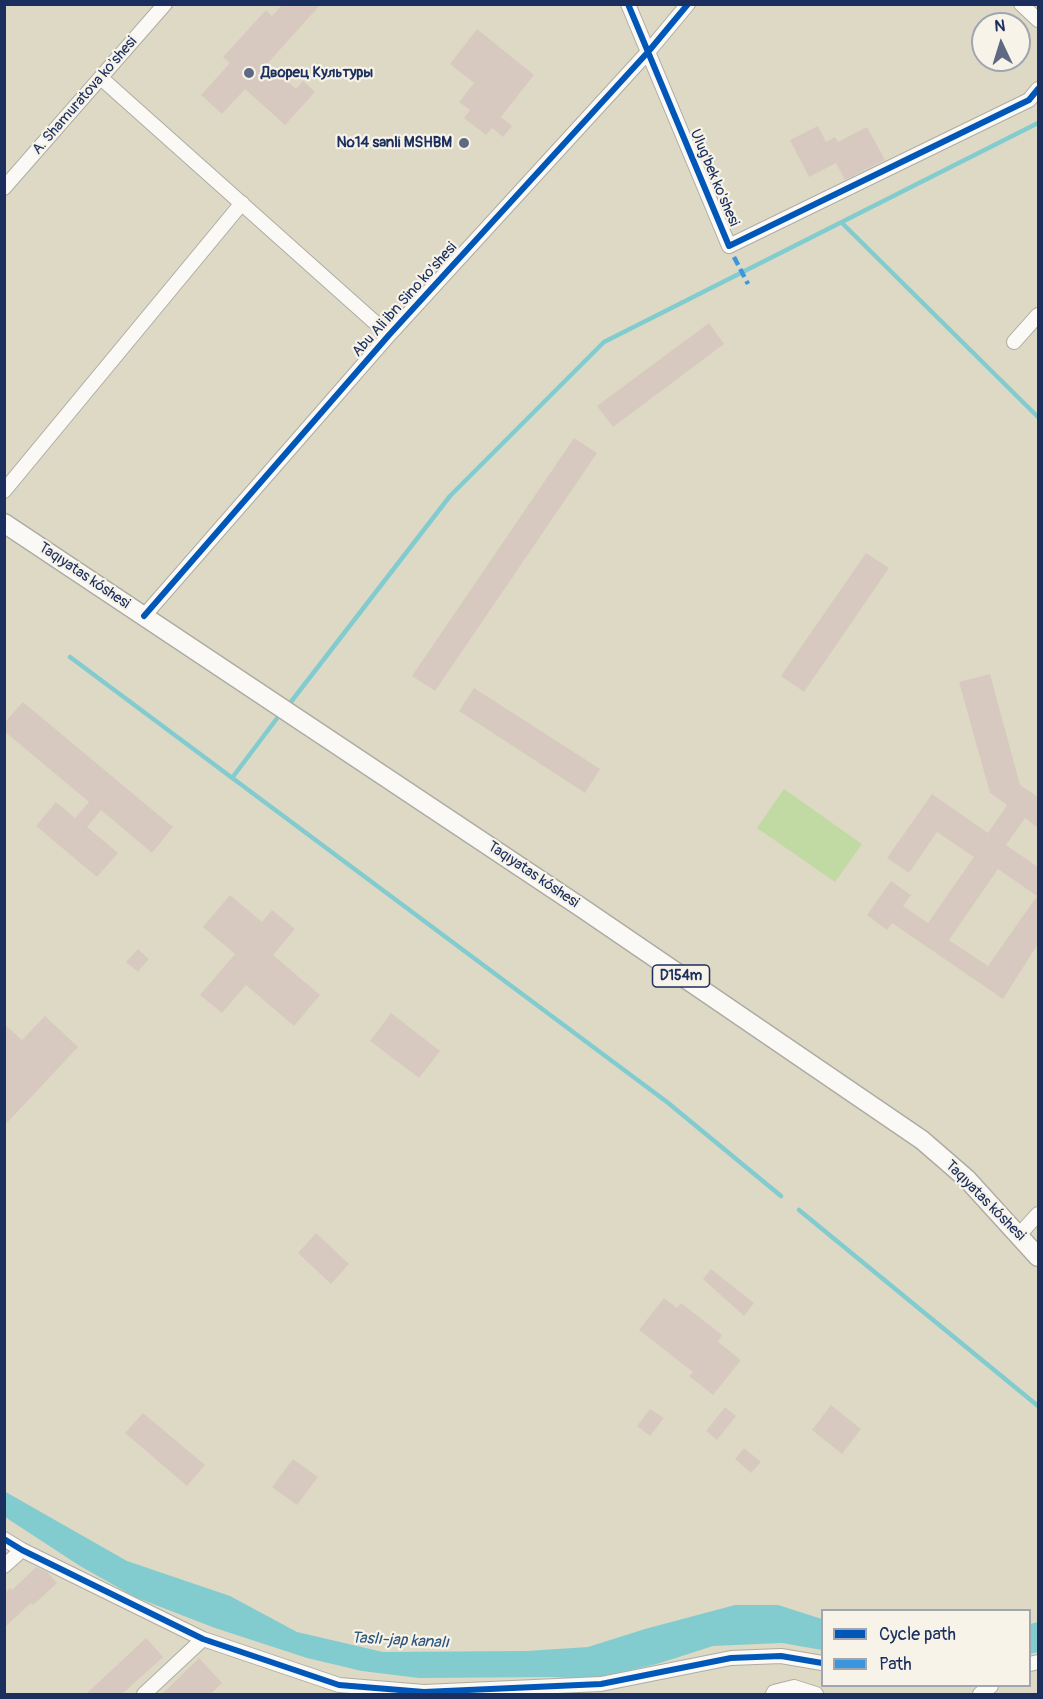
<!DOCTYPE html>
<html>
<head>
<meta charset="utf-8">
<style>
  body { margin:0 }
  #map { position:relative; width:1043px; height:1699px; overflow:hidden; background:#ded9c4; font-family:Pangolin,sans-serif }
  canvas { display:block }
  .frame { position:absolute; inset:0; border:6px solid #1b2f5e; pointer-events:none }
  .legend { position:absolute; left:821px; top:1609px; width:210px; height:78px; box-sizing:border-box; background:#f7f3e8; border:2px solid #9fa5b1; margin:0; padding:8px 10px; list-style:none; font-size:18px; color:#1b2f5e }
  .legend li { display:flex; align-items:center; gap:12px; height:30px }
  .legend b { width:30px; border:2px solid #9fa5b1 }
  .north { position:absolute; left:971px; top:12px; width:60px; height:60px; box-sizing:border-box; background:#f7f3e8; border:2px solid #9fa5b1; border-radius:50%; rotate:356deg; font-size:16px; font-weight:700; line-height:24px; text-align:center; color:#1b2f5e }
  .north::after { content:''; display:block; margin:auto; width:21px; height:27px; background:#5f6a82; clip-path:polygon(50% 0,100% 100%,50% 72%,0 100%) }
</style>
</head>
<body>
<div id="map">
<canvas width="1043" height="1699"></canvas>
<div class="frame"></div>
<ul class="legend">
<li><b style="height:8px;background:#0057b8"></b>Cycle path</li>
<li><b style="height:8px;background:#3a97de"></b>Path</li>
</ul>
<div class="north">N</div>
</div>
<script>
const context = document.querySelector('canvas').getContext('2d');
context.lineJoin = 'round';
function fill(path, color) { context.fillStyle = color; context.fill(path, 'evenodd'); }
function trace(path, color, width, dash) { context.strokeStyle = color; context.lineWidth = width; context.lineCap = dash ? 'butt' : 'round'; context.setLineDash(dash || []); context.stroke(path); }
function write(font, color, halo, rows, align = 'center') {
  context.font = font + ' Pangolin,sans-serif'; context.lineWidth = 4.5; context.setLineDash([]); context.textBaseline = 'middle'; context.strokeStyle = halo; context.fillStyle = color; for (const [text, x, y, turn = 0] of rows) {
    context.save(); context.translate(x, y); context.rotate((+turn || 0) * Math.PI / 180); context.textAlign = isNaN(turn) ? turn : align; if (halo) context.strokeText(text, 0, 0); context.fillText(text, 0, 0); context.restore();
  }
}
const green = new Path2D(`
  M784,789L862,844L835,882L757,828Z`);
const water = new Path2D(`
  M4,1491L127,1561L230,1596L297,1632L383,1652L527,1651L588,1647L645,1629L735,1605H778L822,1619V1650L782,1643L713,1646L657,1664L592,1679L552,1677L419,1678L362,1671L307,1658L215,1628L135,1597L80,1566L5,1517Z
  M1038,1622V1652L1030,1654V1624Z`);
const stream = new Path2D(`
  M842,223L1038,417
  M70,657L667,1102L781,1196
  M287,707L450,496L604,342L1038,123
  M232,778L281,713
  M799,1210L1038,1406`);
const building = new Path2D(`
  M283,4H321L267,64L296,89L303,81L315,92L285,125L245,89L222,114L201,95L230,63L223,57L266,10L272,16Z
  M477,29L534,75L501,117L512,126L503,137L492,128L486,135L464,118L470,110L459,102L474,83L450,64Z
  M818,126L826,142L835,137L838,142L867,127L885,160L845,180L836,163L809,177L790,140Z
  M709,323L724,344L613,427L597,406Z
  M574,438L597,453L435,691L412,676Z
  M866,553L889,568L804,692L781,676Z
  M990,674L1020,785L1038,797V828L1025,818L1006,845L1038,867V944L1003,999L892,923L887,930L867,915L891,881L911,895L903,906L928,923L974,857L937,832L909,873L887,858L932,794L988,833L1007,805L990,793L959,682ZM998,869L1037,896L988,966L949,940Z
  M474,688L600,769L585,793L459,711Z
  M23,702L173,827L152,853L101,810L87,827L118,853L97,877L36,826L56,802L75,818L89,802L4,731V723Z
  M230,895L262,922L272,910L295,929L273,955L320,995L294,1026L246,985L222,1013L200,995L235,954L203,927Z
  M138,949L149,959L138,972L126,962Z
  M391,1013L440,1051L419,1078L370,1041Z
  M45,1016L78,1047L4,1126V1024L22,1040Z
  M316,1233L349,1264L331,1284L298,1253Z
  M711,1269L754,1303L744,1316L703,1279Z
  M664,1298L677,1308L681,1303L722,1335L718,1342L741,1360L713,1395L689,1376L693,1372L639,1330Z
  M831,1405L861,1429L842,1454L812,1430Z
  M725,1407L736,1416L717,1440L706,1431Z
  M650,1409L664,1418L650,1436L637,1426Z
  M143,1413L205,1465L187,1486L125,1433Z
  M744,1448L761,1462L751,1473L735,1459Z
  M293,1459L318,1477L297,1505L272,1487Z
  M36,1567L47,1572L57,1583L33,1605L31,1603L4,1628V1594L10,1588L12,1590Z
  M146,1638L163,1657L121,1695H85Z
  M199,1658L222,1683L210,1695H161Z`);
const minor = new Path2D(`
  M628,4L729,246L1029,100L1038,89
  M1021,4L1038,20
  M101,78L389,335
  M4,188L165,4
  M1014,342L1038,315
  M4,491L242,203
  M144,616L389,335L648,52L688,4
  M1019,1235L1038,1214
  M4,1539L22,1550L203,1639L339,1685L424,1692L601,1684L731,1658L781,1656L822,1663
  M4,1566L22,1550
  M1030,1664L1038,1662
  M144,1694L203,1639
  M773,1694L774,1692L794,1687L816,1694
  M980,1694L991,1686`);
const major = new Path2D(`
  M4,523L582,908L922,1140L967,1179L1038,1257`);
const quiet = new Path2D(`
  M734,257L748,284`);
const cycleway = new Path2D(`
  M628,4L729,246L1029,100L1038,89
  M144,616L389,335L648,52L688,4
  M4,1539L22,1550L203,1639L339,1685L424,1692L601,1684L731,1658L781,1656L822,1663`);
const markers = [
  [249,73,6,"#5f6a82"],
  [464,143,6,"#5f6a82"]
];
const shields = [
  [681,976,57]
];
const shieldNames = [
  ["D154m",681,976]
];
const poiNames = [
  ["Дворец Культуры",261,73],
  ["№14 sanli MSHBM",452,143,"right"]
];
const streetNames = [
  ["A. Shamuratova ko'shesi",85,96,-49],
  ["Ulug'bek ko'shesi",714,178,67],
  ["Abu Ali ibn Sino ko'shesi",405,300,-48],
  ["Taqıyatas kóshesi",84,576,34],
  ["Taqıyatas kóshesi",533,875,34],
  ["Taqıyatas kóshesi",985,1201,45]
];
const waterNames = [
  ["Taslı-jap kanalı",400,1641,3]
];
fill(green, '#c1daa3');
fill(water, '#82cccf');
trace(stream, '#82cccf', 4.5);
fill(building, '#d8c9c0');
trace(minor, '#adaca4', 16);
trace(major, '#adaca4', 21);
trace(minor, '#faf9f6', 14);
trace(major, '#faf9f6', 18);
trace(quiet, '#3a97de', 4.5, [9, 4.5]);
trace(cycleway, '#0057b8', 6);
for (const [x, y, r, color] of markers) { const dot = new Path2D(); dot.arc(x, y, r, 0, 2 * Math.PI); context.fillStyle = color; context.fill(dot); trace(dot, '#f7f3e8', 2); }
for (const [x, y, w] of shields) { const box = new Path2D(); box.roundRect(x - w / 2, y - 11, w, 22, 4.5); context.fillStyle = '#f7f3e8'; context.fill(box); trace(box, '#1b2f5e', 1.5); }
write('bold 14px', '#1b2f5e', null, shieldNames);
write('bold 15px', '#1b2f5e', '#f7f3e8', poiNames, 'left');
write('15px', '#1b2f5e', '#f7f3e8', streetNames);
write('italic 16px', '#2b557c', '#f7f3e8', waterNames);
</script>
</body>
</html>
